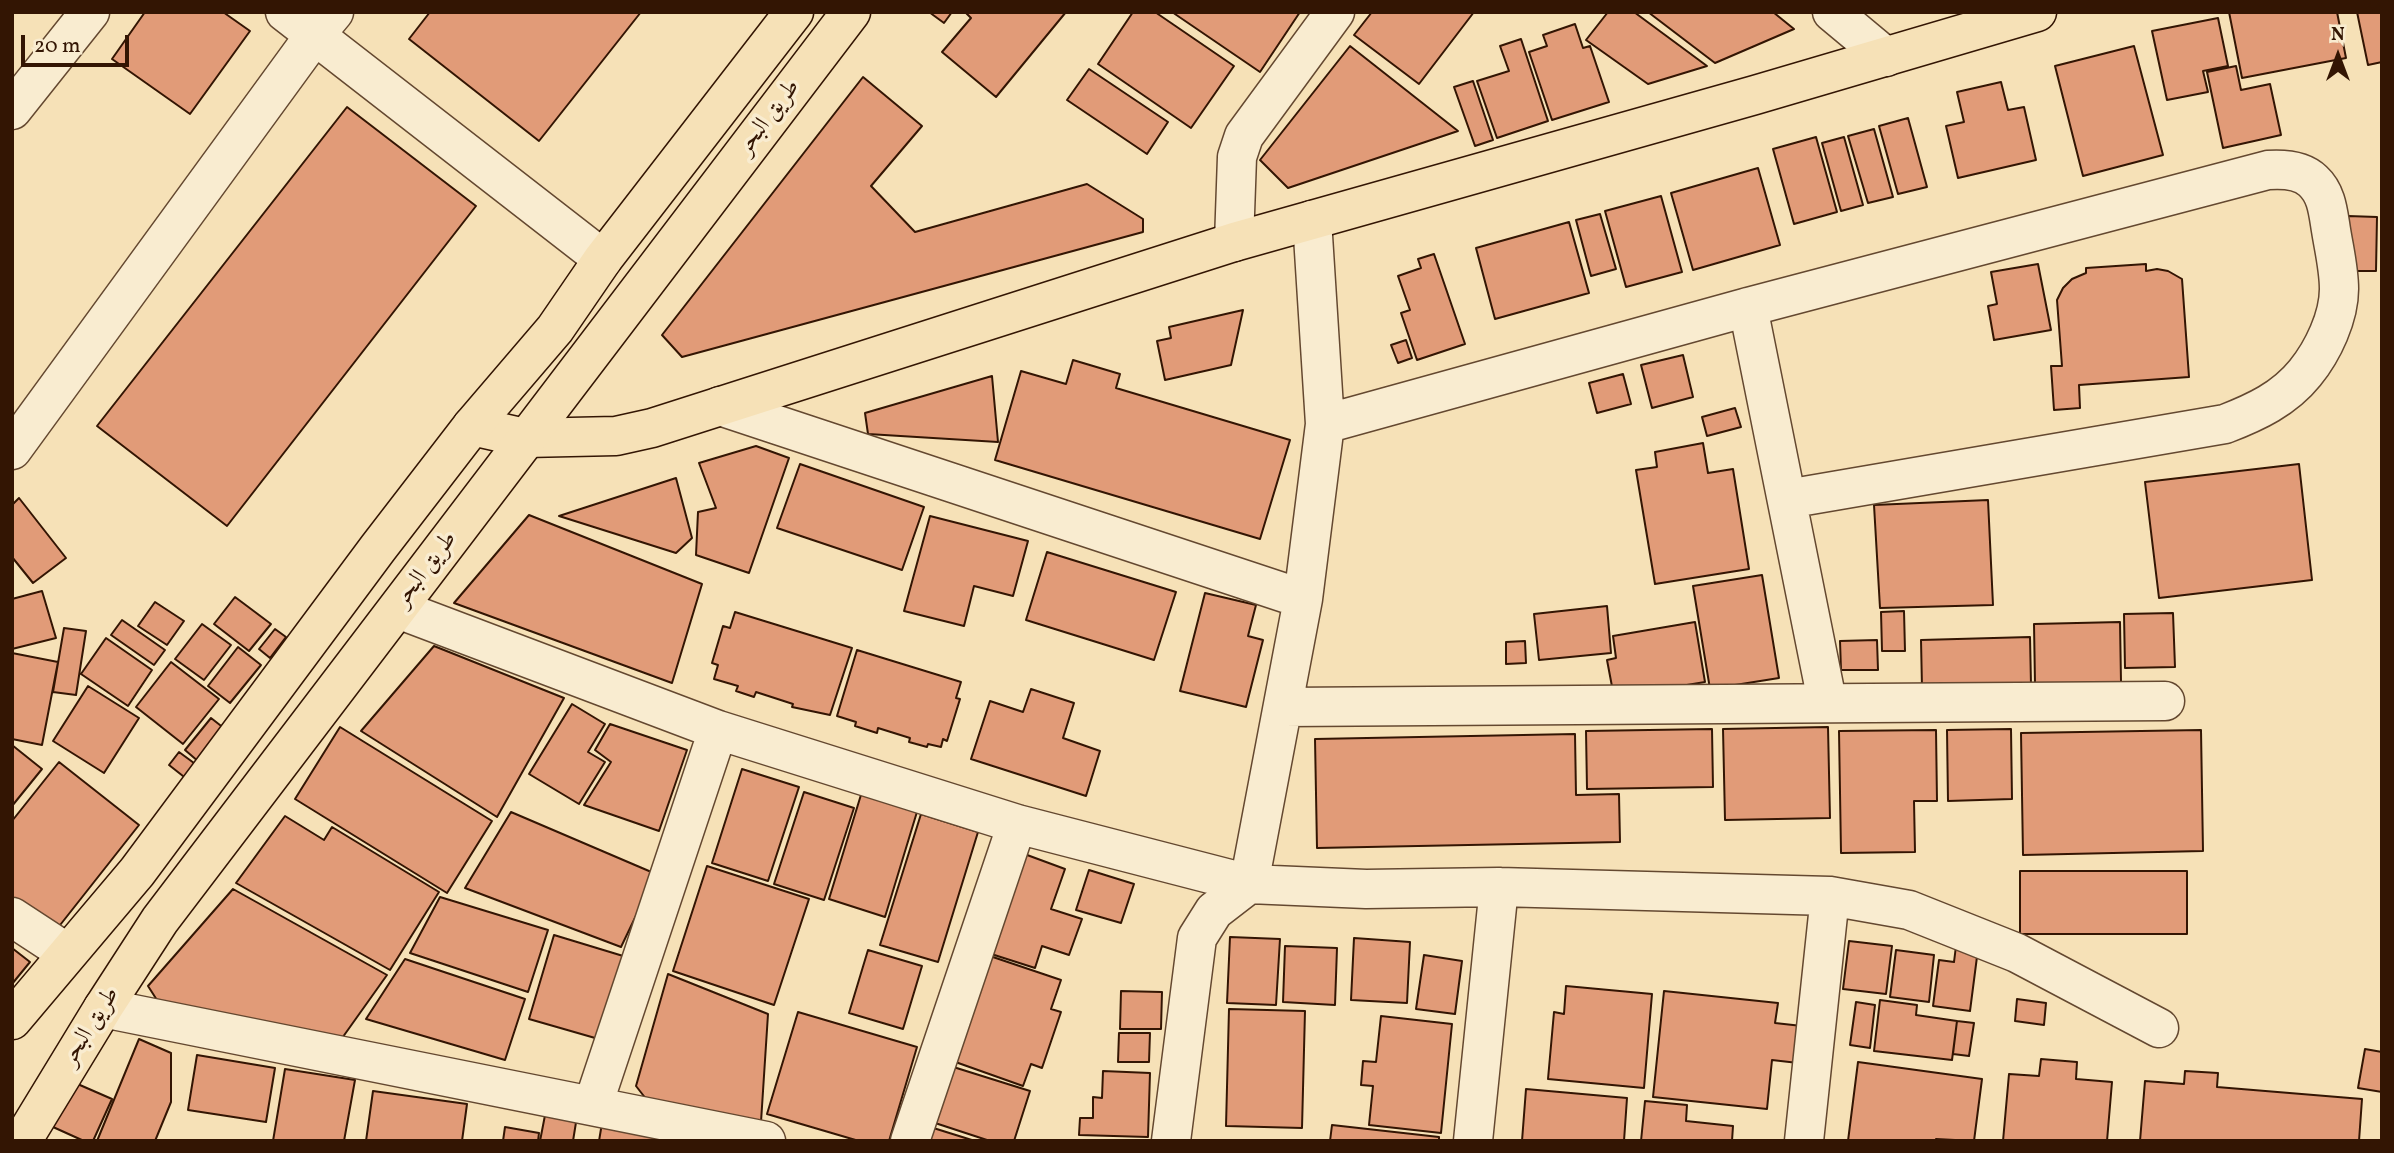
<!DOCTYPE html>
<html>
<head>
<meta charset="utf-8">
<style>
  body { margin:0 }
  #map { position:relative; width:2394px; height:1153px; overflow:hidden; background:#f6e1b7; font-family:Vollkorn,serif }
  canvas { display:block }
  .frame { position:absolute; inset:0; border:14px solid #331503; pointer-events:none }
  .north { position:absolute; left:2303px; top:21px; width:70px; height:70px; -webkit-text-stroke:5px #f9ecd0; paint-order:stroke; rotate:0deg; font-size:19px; font-weight:700; line-height:28px; text-align:center; color:#331503 }
  .north::after { content:''; display:block; margin:auto; width:24px; height:32px; background:#331503; clip-path:polygon(50% 0,100% 100%,50% 72%,0 100%) }
  .scale { position:absolute; left:21px; top:35px; width:108px; height:32px; box-sizing:border-box; border:4px solid #331503; border-top:0; padding-left:9px; font-size:21px; line-height:24px; white-space:nowrap; color:#331503; -webkit-text-stroke:5px #f9ecd0; paint-order:stroke }
</style>
</head>
<body>
<div id="map">
<canvas width="2394" height="1153"></canvas>
<div class="frame"></div>
<div class="north">N</div>
<div class="scale">20 m</div>
</div>
<script>
const context = document.querySelector('canvas').getContext('2d');
context.lineJoin = 'round';
function fill(path, color) { context.fillStyle = color; context.fill(path, 'evenodd'); }
function trace(path, color, width, dash) { context.strokeStyle = color; context.lineWidth = width; context.lineCap = dash ? 'butt' : 'round'; context.setLineDash(dash || []); context.stroke(path); }
function write(font, color, halo, rows, align = 'center') {
  context.font = font + ' Vollkorn,Amiri,serif'; context.lineWidth = 7; context.setLineDash([]); context.textBaseline = 'middle'; context.strokeStyle = halo; context.fillStyle = color; for (const [text, x, y, turn = 0] of rows) {
    context.save(); context.translate(x, y); context.rotate((+turn || 0) * Math.PI / 180); context.textAlign = isNaN(turn) ? turn : align; if (halo) context.strokeText(text, 0, 0); context.fillText(text, 0, 0); context.restore();
  }
}
const building = new Path2D(`
  M145,12H223L250,31L190,114L112,59Z
  M430,12H641L539,141L409,39Z
  M929,12H952L944,23Z
  M965,12H1066L996,97L942,52L971,18Z
  M1133,12H1155L1234,66L1191,128L1098,64Z
  M1172,12H1300L1260,72Z
  M1372,12H1474L1419,84L1354,35Z
  M1608,12H1634L1707,66L1648,84L1586,40Z
  M1648,12H1773L1794,29L1715,63Z
  M2229,12H2337L2346,58L2242,78Z
  M2357,12H2382V62L2368,65Z
  M2218,18L2228,66L2203,71L2208,92L2167,100L2152,31Z
  M1575,24L1583,48L1590,46L1609,102L1552,120L1529,52L1547,46L1543,35Z
  M1521,39L1548,121L1497,138L1477,81L1509,71L1500,46Z
  M1350,46L1458,131L1288,188L1260,160Z
  M2134,46L2163,155L2083,176L2055,66Z
  M2236,66L2241,90L2270,84L2281,135L2223,148L2207,72Z
  M1089,69L1168,122L1147,154L1067,100Z
  M863,77L922,126L871,186L915,232L1087,184L1143,219V232L682,357L662,335Z
  M1473,81L1493,140L1475,146L1454,87Z
  M2001,82L2008,110L2024,107L2036,160L1958,178L1946,126L1964,122L1957,92Z
  M347,107L476,206L227,526L97,426Z
  M1908,118L1927,187L1898,194L1879,126Z
  M1874,129L1893,197L1868,203L1848,136Z
  M1816,137L1837,212L1794,224L1773,149Z
  M1844,137L1863,205L1841,211L1822,143Z
  M1758,168L1780,245L1693,270L1671,193Z
  M1661,196L1682,272L1626,287L1605,211Z
  M1600,214L1616,269L1591,276L1576,220Z
  M2348,216L2377,217L2376,271H2347Z
  M1569,222L1589,293L1495,319L1476,248Z
  M1434,254L1465,344L1417,360L1401,313L1410,310L1398,276L1421,268L1418,259Z
  M2038,264L2051,330L1994,340L1988,306L1997,304L1991,272Z
  M2146,264V271L2157,269L2168,271L2182,279L2189,377L2079,385L2080,408L2054,410L2051,366H2062L2057,300L2063,288L2072,279L2086,273V268Z
  M1243,310L1231,365L1165,380L1157,341L1171,338L1169,327Z
  M1406,340L1412,358L1398,363L1391,345Z
  M1683,355L1693,397L1652,408L1641,365Z
  M1073,360L1120,374L1116,388L1290,440L1260,539L995,460L1021,371L1066,384Z
  M1623,374L1631,404L1597,413L1589,383Z
  M992,376L998,442L868,434L865,413Z
  M1735,408L1741,427L1707,436L1702,417Z
  M1703,443L1708,473L1733,469L1749,569L1655,584L1636,470L1657,467L1655,452Z
  M756,446L789,458L749,573L696,555L698,512L716,508L699,463Z
  M800,464L924,507L902,570L777,528Z
  M2299,464L2312,580L2159,598L2145,482Z
  M676,478L692,538L676,553L559,516Z
  M19,498L66,558L33,583L12,557V505Z
  M1988,500L1993,605L1880,608L1874,505Z
  M529,515L702,584L672,683L454,603Z
  M930,516L1028,541L1013,596L974,586L964,626L904,611Z
  M1047,552L1176,592L1154,660L1026,620Z
  M1762,575L1779,678L1710,689L1693,586Z
  M42,591L56,638L12,649V599Z
  M1205,593L1256,605L1248,636L1263,640L1246,707L1180,691Z
  M235,597L271,624L249,651L214,624Z
  M155,602L184,621L167,645L138,626Z
  M1607,606L1611,653L1539,660L1534,614Z
  M1904,611L1905,651H1882L1881,612Z
  M735,612L852,648L830,715L792,707L793,704L756,692L754,697L736,691L738,686L714,679L718,665L712,663L723,626L730,628Z
  M2173,613L2175,667L2125,668L2124,614Z
  M122,620L165,650L154,665L111,635Z
  M1695,622L1705,682L1614,697L1607,660L1616,658L1613,636Z
  M2120,622L2121,682L2035,684L2034,624Z
  M202,624L231,645L204,680L175,659Z
  M64,628L86,631L76,695L53,692Z
  M275,629L286,637L270,658L259,649Z
  M2030,637L2031,685L1922,688L1921,640Z
  M106,638L152,670L128,706L81,674Z
  M1877,640L1878,670H1841L1840,641Z
  M1525,641L1526,663L1506,664V642Z
  M434,646L564,698L497,817L361,731Z
  M238,647L261,665L230,703L208,686Z
  M857,650L961,682L956,698L960,699L947,741L943,739L941,747L928,744L927,747L909,742L910,738L878,728L877,733L855,726L856,722L837,716Z
  M12,653L58,662L42,745L12,739Z
  M171,662L219,699L183,744L136,707Z
  M88,686L139,718L104,773L53,741Z
  M1031,689L1074,703L1063,738L1100,751L1086,796L971,759L990,701L1023,712Z
  M572,704L605,724L588,752L605,762L579,804L529,774Z
  M211,718L225,729L199,762L185,750Z
  M610,724L687,750L659,831L584,805L611,762L595,750Z
  M340,727L492,821L447,893L295,799Z
  M1828,727L1830,818L1725,820L1723,729Z
  M1712,729L1713,787L1587,789L1586,731Z
  M2011,729L2012,799L1948,801L1947,730Z
  M1936,730L1937,801H1914L1915,852L1841,853L1839,731Z
  M2201,730L2203,851L2023,855L2021,733Z
  M1575,734L1576,795L1619,794L1620,842L1317,848L1315,739Z
  M12,745L42,769L12,806Z
  M179,752L198,766L188,780L169,765Z
  M59,762L139,825L53,934L12,902V821Z
  M742,769L799,787L768,881L712,863Z
  M864,785L920,802L885,917L829,899Z
  M804,792L854,808L824,900L774,884Z
  M511,812L656,874L621,947L465,888Z
  M921,814L978,832L938,962L880,945Z
  M285,816L324,840L332,827L439,892L390,970L236,883Z
  M1019,852L1065,869L1051,909L1082,919L1069,955L1042,946L1035,968L985,952Z
  M707,866L809,899L774,1005L673,971Z
  M1089,870L1134,884L1121,923L1076,910Z
  M2020,871H2187V934H2020Z
  M233,889L387,975L340,1041L164,1011L148,986Z
  M440,897L548,930L528,992L410,953Z
  M554,935L633,959L609,1042L529,1019Z
  M1230,937L1280,939L1276,1005L1227,1003Z
  M1354,938L1410,942L1407,1003L1351,1000Z
  M1849,941L1892,946L1886,994L1843,989Z
  M1285,946L1337,948L1335,1005L1283,1002Z
  M1956,946L1978,949L1970,1011L1933,1006L1939,960L1954,962Z
  M12,948L30,962L12,984Z
  M868,950L922,966L903,1029L849,1013Z
  M1896,950L1934,955L1929,1002L1890,997Z
  M984,954L1061,980L1051,1009L1061,1012L1042,1068L1031,1064L1023,1086L947,1059Z
  M1424,955L1462,961L1455,1014L1416,1009Z
  M405,959L525,999L505,1060L366,1019Z
  M668,974L768,1014L761,1122L650,1104L636,1086Z
  M1566,986L1652,994L1644,1088L1548,1079L1554,1012L1564,1014Z
  M1121,991L1162,992L1161,1029H1120Z
  M1664,991L1778,1003L1775,1023L1802,1026L1798,1063L1772,1060L1767,1109L1653,1097Z
  M2017,999L2046,1003L2044,1025L2015,1021Z
  M1880,1000L1917,1005L1916,1015L1957,1021L1952,1060L1874,1051Z
  M1856,1002L1875,1005L1870,1048L1850,1045Z
  M1229,1009L1305,1011L1302,1128L1226,1126Z
  M798,1012L917,1047L889,1141H859L767,1114Z
  M1381,1016L1452,1024L1441,1133L1369,1125L1373,1086L1361,1085L1363,1061L1376,1062Z
  M1957,1021L1974,1023L1969,1056L1953,1054Z
  M1119,1033H1150L1149,1062H1118Z
  M139,1039L171,1053V1102L155,1141H97Z
  M2365,1049L2382,1052V1092L2358,1088Z
  M197,1055L275,1068L266,1122L188,1110Z
  M2041,1059L2077,1062L2076,1079L2112,1082L2107,1141H2003L2009,1074L2039,1076Z
  M1858,1062L1982,1079L1974,1141L1936,1139V1141H1848Z
  M947,1065L1030,1091L1014,1141H990L929,1121Z
  M285,1069L355,1080L344,1141H273Z
  M1103,1071L1150,1073L1148,1137L1079,1135L1080,1118H1093V1097L1102,1098Z
  M2185,1071L2218,1073L2217,1087L2362,1099L2359,1141H2140L2145,1081L2184,1084Z
  M73,1082L112,1099L93,1141H84L53,1127Z
  M1526,1089L1627,1098L1624,1141H1522Z
  M373,1091L467,1104L462,1141H366Z
  M1645,1101L1687,1105L1686,1121L1733,1126L1732,1141H1641Z
  M547,1105L578,1110L573,1141H540Z
  M602,1123L708,1141H599Z
  M1332,1125L1439,1137V1141H1330Z
  M927,1126L975,1141H923Z
  M505,1127L539,1133L538,1141H503Z`);
const minor = new Path2D(`
  M285,12L603,259
  M1832,12L1886,57
  M12,110L90,12
  M1234,242L1237,157L1244,136L1335,12
  M1748,307L1827,701
  M720,406L1303,599
  M1325,424L1748,307L2268,170C2283,169 2302,170 2313,181C2327,194 2328,212 2331,230C2334,249 2339,269 2339,289C2339,317 2323,351 2305,373C2284,399 2256,412 2225,424L1787,499
  M12,450L314,36L334,12
  M398,609L718,730L1017,824L1249,884L1366,889L1499,887L1830,896L1909,910L2017,953L2159,1028
  M1284,707L2165,701
  M12,917L67,953
  M103,1008L766,1141
  M593,1105L718,730
  M910,1141L1017,824
  M1171,1141L1197,938L1214,911L1249,884L1303,599L1325,424L1312,220
  M1473,1141L1499,887
  M1804,1141L1830,896`);
const major = new Path2D(`
  M472,426L525,438L616,436L652,428L1234,242L1755,95L2037,12`);
const highway = new Path2D(`
  M12,1020L137,872L378,548L472,426L555,329L603,259L794,12
  M22,1141L103,1008L160,920L851,12`);
const streetNames = [
  ["طريق البحر",770,118,-53],
  ["طريق البحر",427,570,-53],
  ["طريق البحر",92,1027,-58]
];
fill(building, '#e19b78');
trace(building, '#331503', 2);
trace(minor, '#644830', 41);
trace(major, '#331503', 41);
trace(highway, '#331503', 41);
trace(minor, '#f9ecd0', 38);
trace(major, '#f6e1b7', 38);
trace(highway, '#f6e1b7', 38);
write('24px', '#331503', '#f9ecd0', streetNames);
</script>
</body>
</html>
